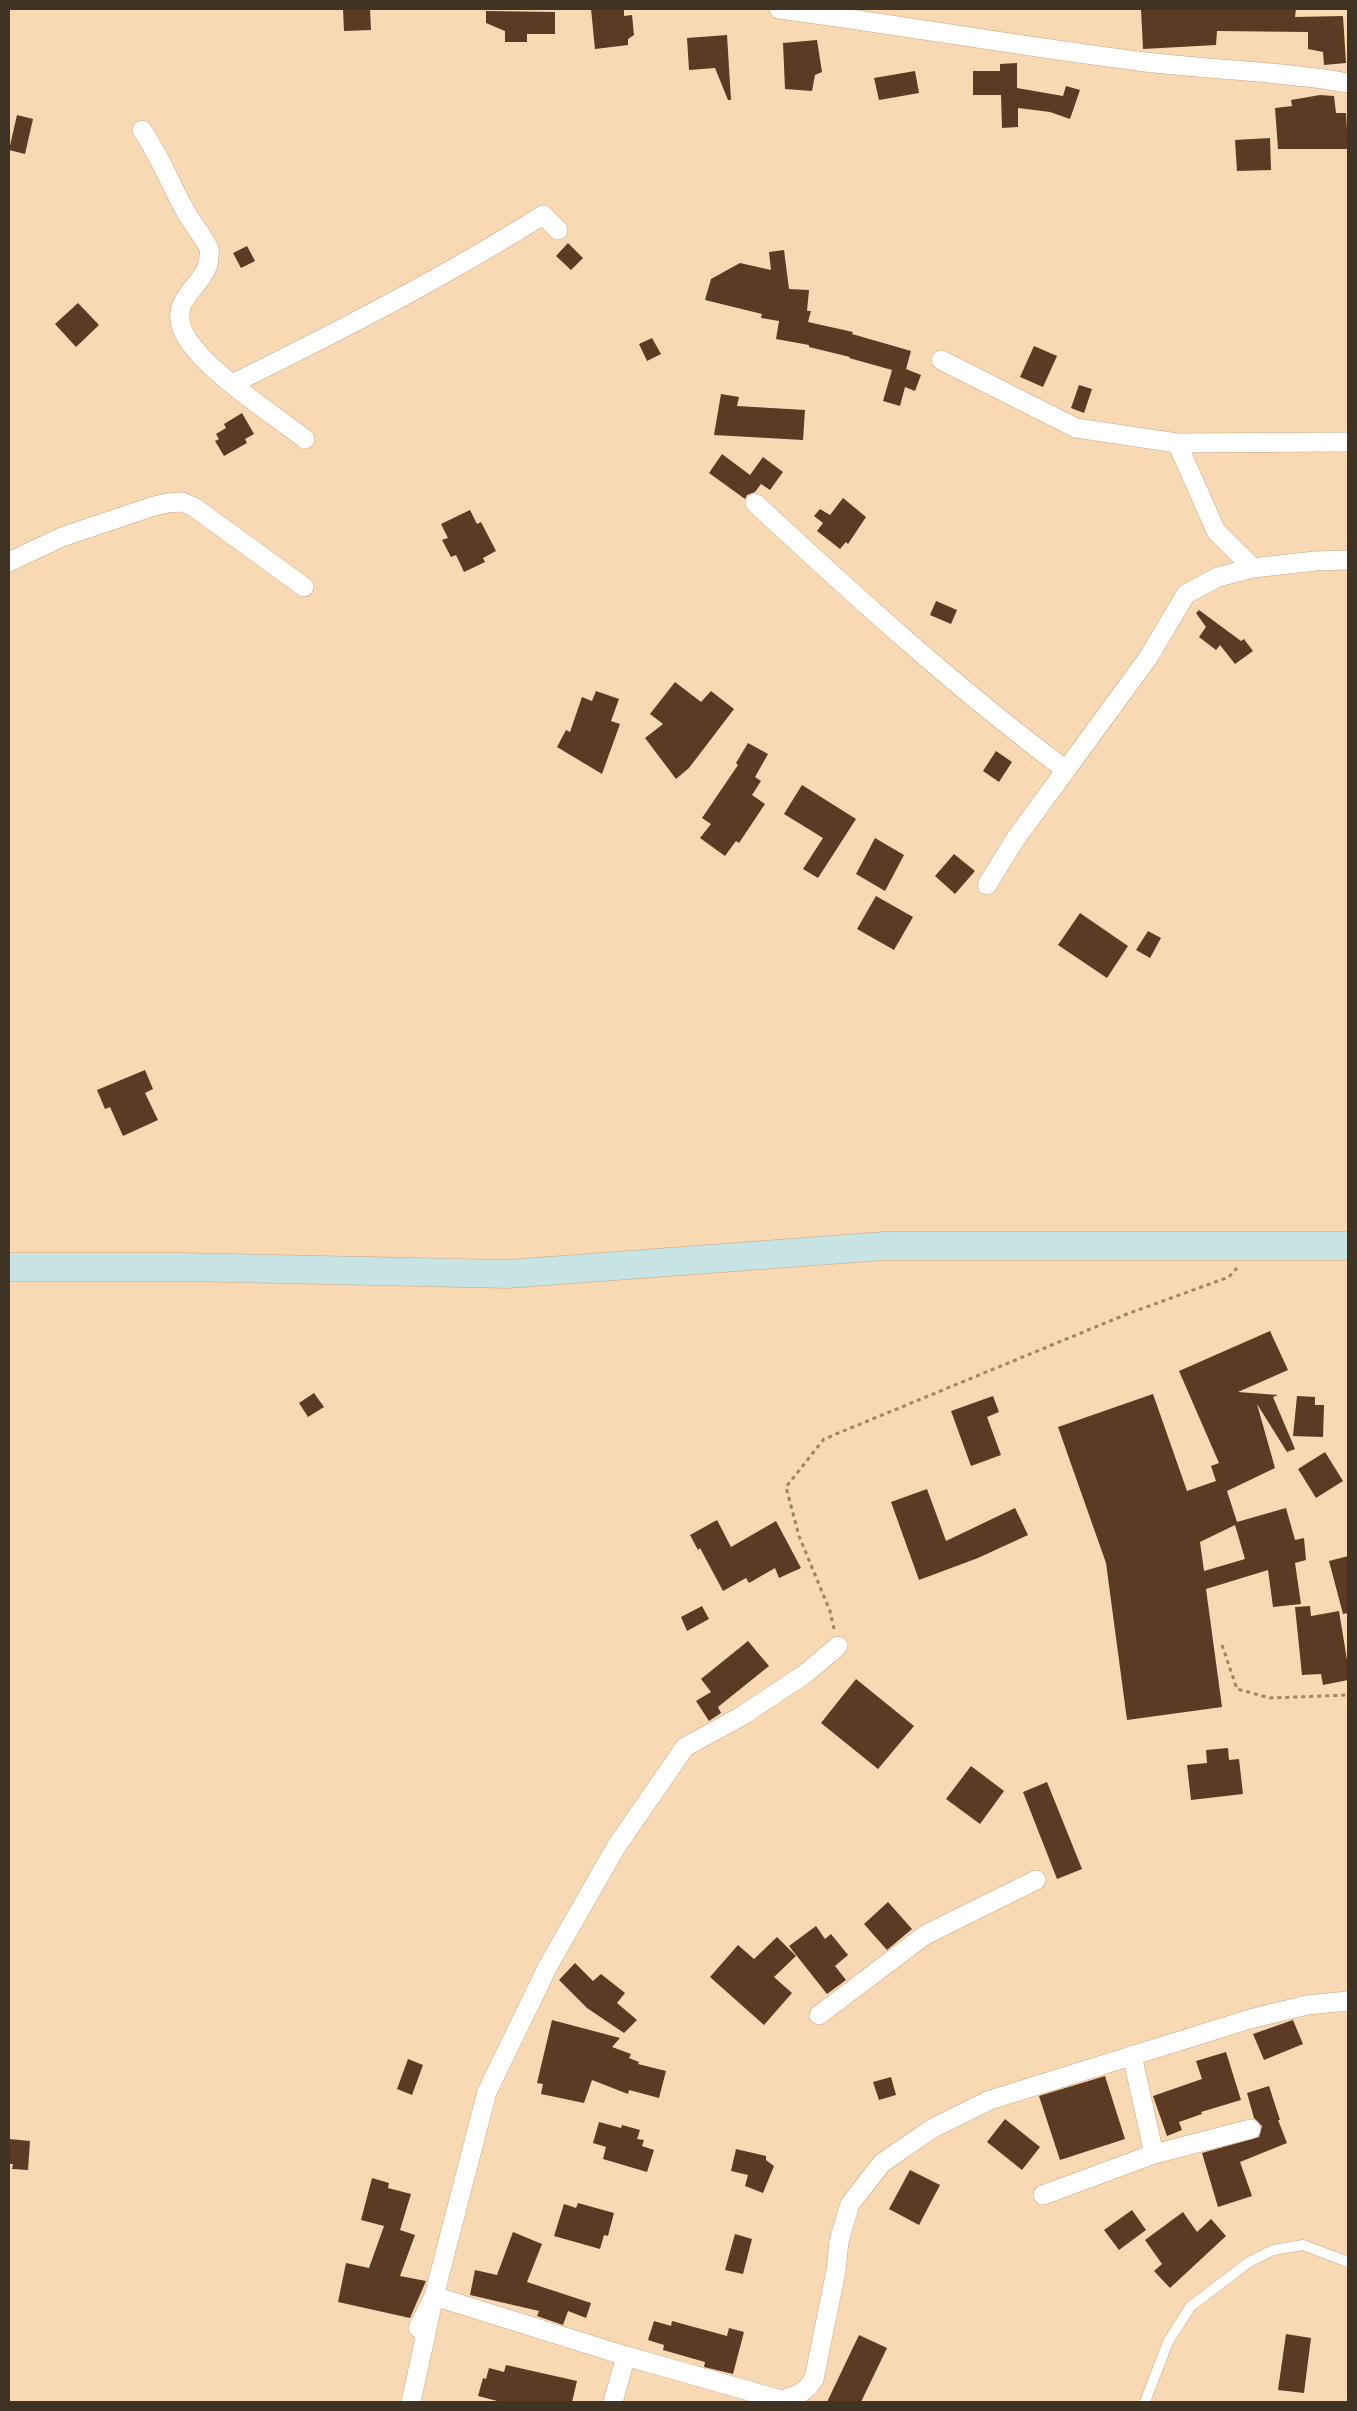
<!DOCTYPE html>
<html>
<head>
<meta charset="utf-8">
<style>
  body { margin:0 }
  #map { position:relative; width:1357px; height:2411px; overflow:hidden; background:#f9d9b3; font-family:"Open Sans",sans-serif }
  canvas { display:block }
  .frame { position:absolute; inset:0; border:10px solid #3f3324; pointer-events:none }
</style>
</head>
<body>
<div id="map">
<canvas width="1357" height="2411"></canvas>
<div class="frame"></div>
</div>
<script>
const context = document.querySelector('canvas').getContext('2d');
context.lineJoin = 'round';
function fill(path, color) { context.fillStyle = color; context.fill(path, 'evenodd'); }
function trace(path, color, width, dash) { context.strokeStyle = color; context.lineWidth = width; context.lineCap = dash ? 'butt' : 'round'; context.setLineDash(dash || []); context.stroke(path); }
const building = new Path2D(`
  M343,9H370L371,30L344,31Z
  M591,9H624V16L632,15L634,35L628,39V45L595,49Z
  M1141,9H1296L1295,17L1343,16L1346,63L1324,65L1323,52L1308,49V32L1217,31L1216,45L1143,49Z
  M486,11L555,12V34H527V42H505V31L486,23Z
  M727,35L731,100H728L715,68L689,70L687,38Z
  M817,40L822,72L815,75L812,91L785,89L783,43Z
  M1017,63V88L1063,96L1066,86L1080,90L1070,119L1050,112L1018,108V127L1002,128L1001,95H973V71H1000V64Z
  M915,71L919,93L879,100L874,78Z
  M1320,95L1334,96L1336,113H1346L1348,149H1278L1275,108L1292,106L1291,100Z
  M17,115L33,119L25,154L9,150Z
  M1270,138L1271,170L1237,171L1235,140Z
  M568,243L583,258L571,270L556,256Z
  M247,246L255,261L241,268L233,253Z
  M784,250L789,289L809,290L807,311H811L808,322L853,332L852,334L911,351L906,369L921,375L915,391L905,387L900,406L883,401L892,370L849,358L850,357L809,347V345L776,339L779,321L761,318L762,314L705,300L711,279L740,263L771,270L769,252Z
  M78,303L99,325L76,347L55,324Z
  M652,338L661,354L647,361L639,344Z
  M1034,346L1057,356L1043,387L1020,377Z
  M1079,385L1092,389L1084,413L1071,408Z
  M721,394L739,397L737,406L805,410L803,440L714,435Z
  M242,413L254,434L245,439L247,443L224,456L215,441L219,439L216,434L226,428L224,424Z
  M722,454L750,475L763,457L783,472L770,490L761,484L755,492L747,495L745,499L709,473Z
  M843,498L866,517L848,544L846,542L840,549L817,531L823,523L814,516L820,509L830,515Z
  M470,510L477,524L481,522L496,551L483,558L485,562L464,572L456,555L451,557L442,540L448,538L441,524Z
  M936,601L957,610L951,624L930,615Z
  M1199,610L1241,641L1244,639L1253,651L1235,664L1220,645L1216,650L1199,637L1206,627L1196,613Z
  M675,682L701,702L711,691L734,709L689,768L676,779L645,738L663,724L650,714Z
  M596,691L619,699L611,721L620,724L602,774L557,747L566,730L570,732L582,697L592,701Z
  M748,743L768,754L755,777L761,781L752,795L765,804L739,843L736,841L725,856L700,838L711,824L702,818L738,765L736,763Z
  M996,751L1012,762L999,782L983,771Z
  M802,785L856,819L818,878L803,869L823,838L784,814Z
  M875,838L904,855L885,891L856,874Z
  M954,854L975,871L955,894L935,876Z
  M876,896L913,917L894,950L857,929Z
  M1080,913L1128,946L1107,978L1058,945Z
  M1148,931L1161,938L1150,958L1136,950Z
  M145,1070L153,1089L145,1093L158,1120L123,1136L110,1107L105,1109L97,1090Z
  M1270,1331L1288,1370L1238,1392L1278,1395L1273,1397L1295,1449L1287,1452L1257,1404L1275,1468L1227,1491L1237,1522L1286,1508L1295,1540L1304,1538L1306,1560L1295,1563L1301,1604L1273,1607L1268,1570L1206,1589L1222,1707L1127,1720L1106,1563L1058,1427L1153,1394L1187,1491L1216,1481L1211,1466L1219,1463L1179,1371ZM1235,1525L1245,1559L1204,1571L1200,1542Z
  M314,1393L324,1407L308,1417L299,1403Z
  M993,1396L999,1412L987,1417L1001,1455L971,1466L951,1411Z
  M1297,1396L1315,1397V1405H1324L1323,1437L1293,1436Z
  M1325,1452L1343,1481L1316,1498L1298,1469Z
  M927,1489L946,1541L1015,1508L1028,1535L978,1558L919,1580L891,1502Z
  M717,1520L731,1547L776,1521L801,1568L779,1578L775,1568L749,1583L746,1578L723,1591L700,1548L698,1550L690,1535Z
  M1348,1556V1613L1343,1614L1329,1561Z
  M702,1606L709,1619L687,1631L681,1617Z
  M1310,1606L1311,1616L1339,1611L1348,1666V1680L1323,1685L1321,1674L1302,1675L1295,1607Z
  M748,1641L769,1666L718,1707L721,1713L709,1721L696,1701L711,1692L701,1679Z
  M856,1679L914,1726L878,1769L821,1723Z
  M1228,1748L1229,1760L1239,1759L1243,1794L1191,1800L1187,1765L1207,1763L1206,1750Z
  M971,1766L1004,1791L980,1824L946,1799Z
  M1047,1782L1082,1869L1057,1879L1023,1792Z
  M888,1902L912,1929L887,1950L864,1924Z
  M816,1926L825,1939L831,1934L848,1955L835,1966L846,1980L827,1994L789,1946Z
  M777,1937L796,1956L774,1977L792,1993L764,2025L710,1977L738,1945L754,1959Z
  M575,1963L593,1981L601,1974L625,1993L617,2003L637,2020L624,2033L587,2008L559,1980Z
  M552,2020L620,2038L612,2047L631,2054L629,2058L639,2062L638,2064L666,2071L659,2098L629,2090L628,2094L592,2080L584,2103L541,2094L543,2084L537,2083Z
  M1293,2020L1303,2044L1264,2060L1253,2034Z
  M1226,2052L1241,2100L1201,2112L1202,2114L1179,2122L1182,2130L1167,2136L1153,2096L1202,2079L1196,2061Z
  M408,2059L423,2065L412,2095L397,2089Z
  M1105,2076L1125,2139L1060,2160L1039,2096Z
  M891,2077L896,2095L879,2100L873,2082Z
  M1269,2086L1280,2120H1278L1287,2143L1240,2162L1252,2196L1218,2207L1202,2153L1259,2137L1262,2126L1254,2118L1247,2093Z
  M1005,2119L1040,2147L1022,2170L987,2142Z
  M599,2122L621,2128L622,2125L640,2130L637,2139L644,2140L642,2146L654,2150L647,2172L603,2159L606,2147L593,2143Z
  M9,2139L30,2141L28,2170L12,2169L13,2164H9Z
  M736,2149L766,2156V2160L774,2166L763,2193L745,2186L748,2175L731,2171Z
  M910,2170L940,2185L919,2225L889,2209Z
  M372,2178L389,2183L388,2188L411,2194L400,2230L415,2235L400,2276L426,2281L410,2318L338,2302L346,2263L369,2268L384,2226L361,2220Z
  M578,2203L614,2213L608,2236L604,2235L600,2249L554,2236L564,2204L576,2208Z
  M1132,2210L1146,2230L1119,2250L1104,2230Z
  M1183,2212L1197,2232L1211,2219L1226,2236L1170,2288L1154,2271L1162,2264L1145,2240Z
  M513,2232L542,2244L527,2282L591,2303L586,2318L568,2311L563,2325L537,2316L539,2311L470,2295L475,2270L497,2275Z
  M735,2234L752,2239L743,2274L725,2270Z
  M654,2321L671,2326L672,2321L727,2336L729,2328L744,2332L733,2374L704,2367L705,2362L663,2350L664,2345L648,2340Z
  M1286,2334L1311,2338L1304,2393L1278,2390Z
  M859,2335L887,2348L861,2402H827Z
  M506,2365L577,2381L572,2402H501L478,2396L483,2378L486,2379L489,2368L504,2372Z`);
const path = new Path2D(`
  M834,1629L830,1611L799,1536L786,1487L824,1439L1127,1314L1229,1277L1237,1268
  M1222,1645L1237,1689L1270,1698L1348,1695`);
const lane = new Path2D(`
  M1145,2402L1168,2342L1190,2307L1249,2262L1273,2250L1303,2245L1348,2262`);
const street = new Path2D(`
  M779,9C901,25 1023,47 1145,62C1213,70 1281,71 1348,83
  M142,130C160,156 171,186 187,214C191,221 208,244 209,249C210,251 209,254 209,257C208,286 168,296 183,331C200,368 272,413 305,439
  M941,360L1076,428L1177,443L1216,531L1253,568
  M234,383C339,331 443,278 543,215L558,230
  M1177,443L1348,442
  M755,503C855,596 956,688 1066,770L1148,658L1186,594L1218,577L1253,568L1315,561L1348,560
  M9,562L62,537L151,507L167,503L182,502L194,507L304,587
  M987,885L1016,838L1066,770
  M819,2015L925,1935L1036,1880
  M1154,2154L1251,2129
  M1043,2195L1154,2154L1132,2055
  M418,2328L434,2296L626,2356L781,2400C797,2396 805,2393 814,2379L836,2271L839,2241L850,2204L882,2163L933,2128L990,2100L1250,2019L1307,2005L1348,2001
  M411,2402L434,2296L487,2092L548,1966L616,1847L685,1747L740,1717L805,1674L838,1646
  M613,2402L626,2356`);
const secondary = new Path2D(`
  M9,1267H182L508,1274L884,1246H1348`);
fill(building, '#5d3a23');
trace(lane, '#c5a782', 11);
trace(street, '#c5a782', 20);
trace(secondary, '#c5a782', 29);
trace(path, '#9c866b', 3, [4, 4]);
trace(lane, '#fff', 10);
trace(street, '#fff', 19);
trace(secondary, '#c8e3e3', 28);
</script>
</body>
</html>
